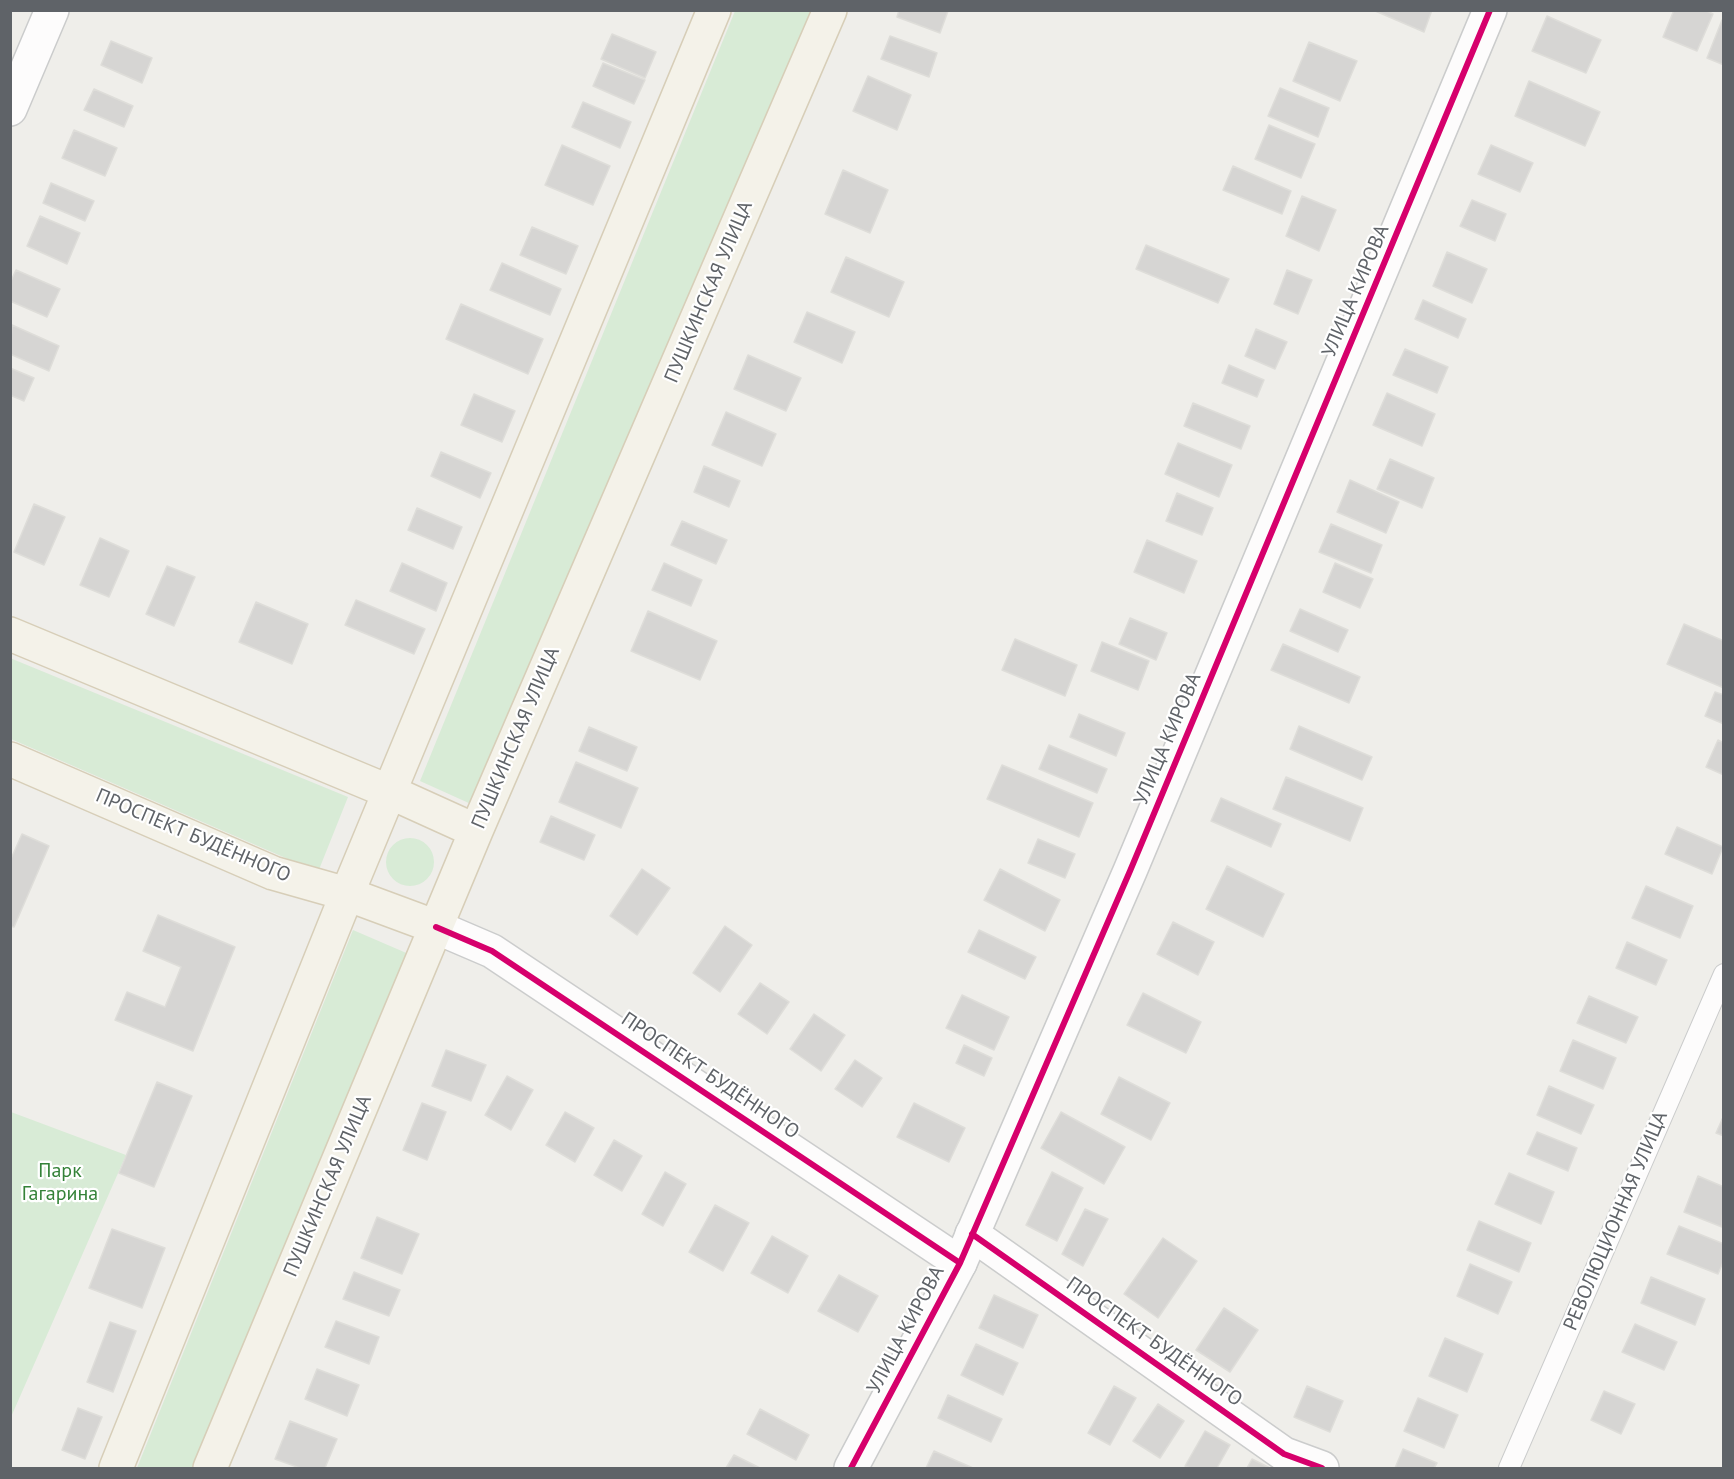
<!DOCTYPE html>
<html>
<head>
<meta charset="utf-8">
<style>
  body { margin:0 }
  #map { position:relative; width:1734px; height:1479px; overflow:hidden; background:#efeeea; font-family:"PT Sans",sans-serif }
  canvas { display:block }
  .frame { position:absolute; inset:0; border:12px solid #5f6368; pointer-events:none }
</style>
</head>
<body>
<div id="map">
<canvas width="1734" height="1479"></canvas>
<div class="frame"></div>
</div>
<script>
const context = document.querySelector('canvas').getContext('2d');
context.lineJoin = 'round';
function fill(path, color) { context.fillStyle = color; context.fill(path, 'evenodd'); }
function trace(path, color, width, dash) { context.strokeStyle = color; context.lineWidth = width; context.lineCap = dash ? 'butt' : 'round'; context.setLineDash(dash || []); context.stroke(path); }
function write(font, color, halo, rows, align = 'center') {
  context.font = font + ' "PT Sans",sans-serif'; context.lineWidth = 4.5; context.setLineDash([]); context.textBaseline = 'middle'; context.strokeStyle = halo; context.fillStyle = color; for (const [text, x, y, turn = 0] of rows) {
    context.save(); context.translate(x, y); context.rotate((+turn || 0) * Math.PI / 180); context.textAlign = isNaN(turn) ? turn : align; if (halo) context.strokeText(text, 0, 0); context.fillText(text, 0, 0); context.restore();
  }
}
const green = new Path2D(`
  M735,11H814L482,809L420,781Z
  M10,658L348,797L318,872L11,739Z
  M386 862a24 24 0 1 1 48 0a24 24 0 1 1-48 0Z
  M353,930L411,955L198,1468H137Z
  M11,1112L126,1155L11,1417L10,1112Z`);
const building = new Path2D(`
  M899,10H947L948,11L940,33L897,17Z
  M1373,10H1432L1424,32Z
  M1674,10H1705L1713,14L1697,51L1663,37Z
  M1547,16L1601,40L1586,73L1532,51Z
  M1722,20L1724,21V65L1707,58Z
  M612,34L656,52L645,78L601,59Z
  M890,36L937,53L929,77L881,59Z
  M111,41L152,58L142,83L101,65Z
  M1309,42L1357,61L1340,101L1293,81Z
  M603,63L645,80L634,104L593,86Z
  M868,76L911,95L897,130L853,111Z
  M1529,81L1600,112L1585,146L1515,116Z
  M1280,88L1329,108L1318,137L1268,116Z
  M94,89L133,106L124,127L84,110Z
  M583,102L631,122L620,148L572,127Z
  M1269,125L1315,144L1301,178L1255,159Z
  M74,130L117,148L105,176L62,158Z
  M562,145L610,166L593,205L545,185Z
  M1491,145L1533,163L1520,192L1478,174Z
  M1233,166L1291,191L1282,214L1223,190Z
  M843,170L888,190L870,233L825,214Z
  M51,183L94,201L85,221L43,203Z
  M1302,196L1336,210L1319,251L1286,236Z
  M1472,200L1506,214L1495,241L1460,226Z
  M40,216L80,233L67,264L27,246Z
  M532,227L578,246L566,274L520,255Z
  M1146,245L1229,279L1218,303L1136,269Z
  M1447,252L1487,269L1472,303L1433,286Z
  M846,257L904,282L889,317L831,292Z
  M502,263L561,289L550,315L490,290Z
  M16,270L60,289L47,317L10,301V283Z
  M1287,270L1312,280L1298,314L1274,304Z
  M1423,300L1466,319L1458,338L1415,319Z
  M461,304L543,339L528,374L446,339Z
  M807,312L855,332L842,363L794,342Z
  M12,325L59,346L49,371L10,354Z
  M1256,329L1287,342L1275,369L1245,356Z
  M1405,349L1448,367L1437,393L1393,375Z
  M748,355L801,378L786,411L734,389Z
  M1229,365L1264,380L1257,397L1222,383Z
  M10,368L34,378L24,401L10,395Z
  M1387,393L1435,414L1422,446L1373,425Z
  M474,394L515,411L502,442L461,425Z
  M1193,403L1250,426L1241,449L1184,426Z
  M726,412L776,434L762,466L712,445Z
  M1178,443L1232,465L1219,497L1165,474Z
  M441,452L491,473L480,498L431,476Z
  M1390,459L1434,478L1422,508L1377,489Z
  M704,466L740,481L729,507L694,492Z
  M1350,480L1399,502L1386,533L1337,512Z
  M1177,493L1213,508L1202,535L1166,521Z
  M34,504L65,517L44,565L14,552Z
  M417,508L462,527L453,549L408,530Z
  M682,521L727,540L716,564L671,545Z
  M1331,524L1382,545L1371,573L1319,552Z
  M100,538L129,551L109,597L80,585Z
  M1147,540L1197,561L1184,593L1134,572Z
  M402,563L447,583L436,611L390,591Z
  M664,563L702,580L691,606L652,590Z
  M1335,563L1373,579L1360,608L1323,592Z
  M167,566L195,577L174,626L146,614Z
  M356,600L425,629L414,654L345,625Z
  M256,602L308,624L292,664L239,642Z
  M1300,609L1348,630L1338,652L1290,631Z
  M648,611L717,641L700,680L631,651Z
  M1130,618L1167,633L1156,660L1119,644Z
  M1684,624L1724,641V688L1667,664Z
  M1015,639L1077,665L1065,696L1002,670Z
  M1102,642L1149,661L1138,690L1091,671Z
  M1283,644L1360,677L1349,703L1271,670Z
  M1715,692L1724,695V724L1705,716Z
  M1079,714L1125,733L1116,756L1070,737Z
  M1299,726L1372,757L1362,780L1290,749Z
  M589,727L637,747L627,771L579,751Z
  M1718,740L1724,743V775L1706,767Z
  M1049,745L1107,769L1097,793L1039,769Z
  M576,762L638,788L621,828L559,802Z
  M1002,765L1093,803L1079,837L987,799Z
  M1286,777L1363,808L1350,841L1273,809Z
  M1221,798L1281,824L1271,847L1211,821Z
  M551,816L595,835L584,860L540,842Z
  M1677,827L1723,847L1712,874L1665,854Z
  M22,834L49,846L14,927L10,926V861Z
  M1038,839L1075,854L1065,878L1028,863Z
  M1227,866L1284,894L1263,937L1206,909Z
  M642,869L670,888L637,935L610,916Z
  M1000,869L1060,900L1045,931L984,900Z
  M1646,886L1693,906L1680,938L1632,918Z
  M158,915L235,947L193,1051L115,1020L127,992L165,1007L181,967L143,951Z
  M1173,922L1214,942L1198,975L1157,954Z
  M725,926L752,945L720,992L693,973Z
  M979,930L1036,957L1025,979L968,952Z
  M1627,942L1667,960L1656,985L1616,968Z
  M760,983L789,1002L767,1034L738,1014Z
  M1143,993L1201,1022L1186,1053L1127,1025Z
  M962,995L1009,1017L994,1050L946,1028Z
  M1589,996L1638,1017L1626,1043L1577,1023Z
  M814,1014L845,1035L821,1071L790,1049Z
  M1573,1040L1616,1058L1603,1089L1560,1071Z
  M964,1045L992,1058L984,1076L956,1063Z
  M446,1050L486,1065L471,1101L432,1086Z
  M855,1060L882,1078L862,1107L835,1089Z
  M507,1076L533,1090L511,1130L485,1115Z
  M1119,1077L1170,1103L1151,1140L1101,1114Z
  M157,1082L192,1096L154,1187L119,1173Z
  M1549,1086L1594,1105L1581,1134L1537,1115Z
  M422,1103L446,1112L427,1160L403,1150Z
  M914,1103L965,1128L949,1162L897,1137Z
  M565,1112L594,1128L575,1162L546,1145Z
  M1061,1112L1125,1147L1104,1184L1041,1148Z
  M1724,1115V1136L1716,1133Z
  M1537,1132L1577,1148L1568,1171L1527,1154Z
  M614,1140L642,1156L622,1191L594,1175Z
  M665,1172L686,1184L663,1226L642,1214Z
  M1052,1172L1083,1188L1057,1241L1026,1225Z
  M1509,1173L1554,1192L1541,1224L1495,1204Z
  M1698,1176L1724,1187L1722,1227L1684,1212Z
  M715,1205L749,1223L723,1271L689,1252Z
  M1085,1209L1108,1219L1083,1266L1062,1254Z
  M377,1217L419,1234L402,1274L361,1258Z
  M1479,1221L1531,1243L1519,1272L1467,1250Z
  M1679,1226L1724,1244V1260L1718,1274L1667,1254Z
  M112,1229L165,1248L142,1308L89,1288Z
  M772,1236L808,1256L788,1293L751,1273Z
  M1163,1238L1197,1261L1158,1318L1124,1294Z
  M1470,1264L1512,1282L1498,1314L1457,1296Z
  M354,1272L400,1290L389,1316L343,1299Z
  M839,1275L878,1296L858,1332L818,1311Z
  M1651,1277L1705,1299L1695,1325L1641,1303Z
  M994,1295L1038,1315L1023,1348L979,1328Z
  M1224,1308L1258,1330L1230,1372L1196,1350Z
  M336,1321L379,1337L369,1364L325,1347Z
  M110,1322L136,1331L113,1392L87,1382Z
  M1635,1324L1677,1342L1664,1370L1622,1352Z
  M1445,1338L1483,1354L1467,1392L1429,1376Z
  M976,1344L1018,1363L1003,1395L961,1375Z
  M317,1369L359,1385L347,1416L305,1399Z
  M1114,1386L1136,1398L1110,1445L1088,1433Z
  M1307,1386L1343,1401L1330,1432L1294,1417Z
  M1604,1391L1635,1404L1621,1434L1591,1420Z
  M948,1395L1002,1419L991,1442L938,1418Z
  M1418,1398L1458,1415L1444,1448L1404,1431Z
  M1158,1404L1184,1421L1160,1458L1133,1441Z
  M78,1408L102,1417L85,1459L62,1450Z
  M760,1409L809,1435L796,1460L747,1434Z
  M290,1421L337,1439L325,1468H300L275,1459Z
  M1205,1431L1230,1445L1217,1468H1190L1185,1466Z
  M1403,1449L1437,1463L1434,1468H1395Z
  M934,1451L973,1468H926Z
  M734,1455L760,1468H726Z
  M1252,1459L1270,1468H1247Z`);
const service = new Path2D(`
  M1509,1468L1724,974`);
const minor = new Path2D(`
  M10,109L52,10
  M436,927L492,951L960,1263
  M972,1234L1284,1454L1322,1468`);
const tertiary = new Path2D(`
  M851,1468L960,1263L1130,871L1490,10`);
const primary = new Path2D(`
  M10,634L390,792L476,831
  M10,759L273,873L347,894L436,927
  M116,1468L347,894L714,10
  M210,1468L476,831L830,10`);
const cycleway = new Path2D(`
  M436,927L492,951L960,1263
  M972,1234L1284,1454L1322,1468
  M851,1468L960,1263L1130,871L1490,10`);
const streetNames = [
  ["УЛИЦА КИРОВА",1356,291,-67],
  ["ПУШКИНСКАЯ УЛИЦА",709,292,-67],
  ["ПУШКИНСКАЯ УЛИЦА",516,738,-67],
  ["УЛИЦА КИРОВА",1168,739,-67],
  ["ПРОСПЕКТ БУДЁННОГО",193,836,23],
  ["ПРОСПЕКТ БУДЁННОГО",710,1076,34],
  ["ПУШКИНСКАЯ УЛИЦА",328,1186,-67],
  ["РЕВОЛЮЦИОННАЯ УЛИЦА",1616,1221,-67],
  ["УЛИЦА КИРОВА",906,1330,-62],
  ["ПРОСПЕКТ БУДЁННОГО",1154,1342,35]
];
const parkNames = [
  ["Парк",60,1171],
  ["Гагарина",60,1194]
];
fill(green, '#d8ebd6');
fill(building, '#d6d5d3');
trace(building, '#deddd9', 1.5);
trace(service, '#cbcccc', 22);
trace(minor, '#cbcccc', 36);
trace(tertiary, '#cbcccc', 36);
trace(primary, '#d7ceb8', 36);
trace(service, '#fdfcfc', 20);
trace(minor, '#fdfcfc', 33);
trace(tertiary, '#fdfcfc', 33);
trace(primary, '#f4f2e9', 33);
trace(cycleway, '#d6006c', 6);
write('20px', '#5f6368', '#fff', streetNames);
write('20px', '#348238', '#fff', parkNames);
</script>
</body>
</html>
